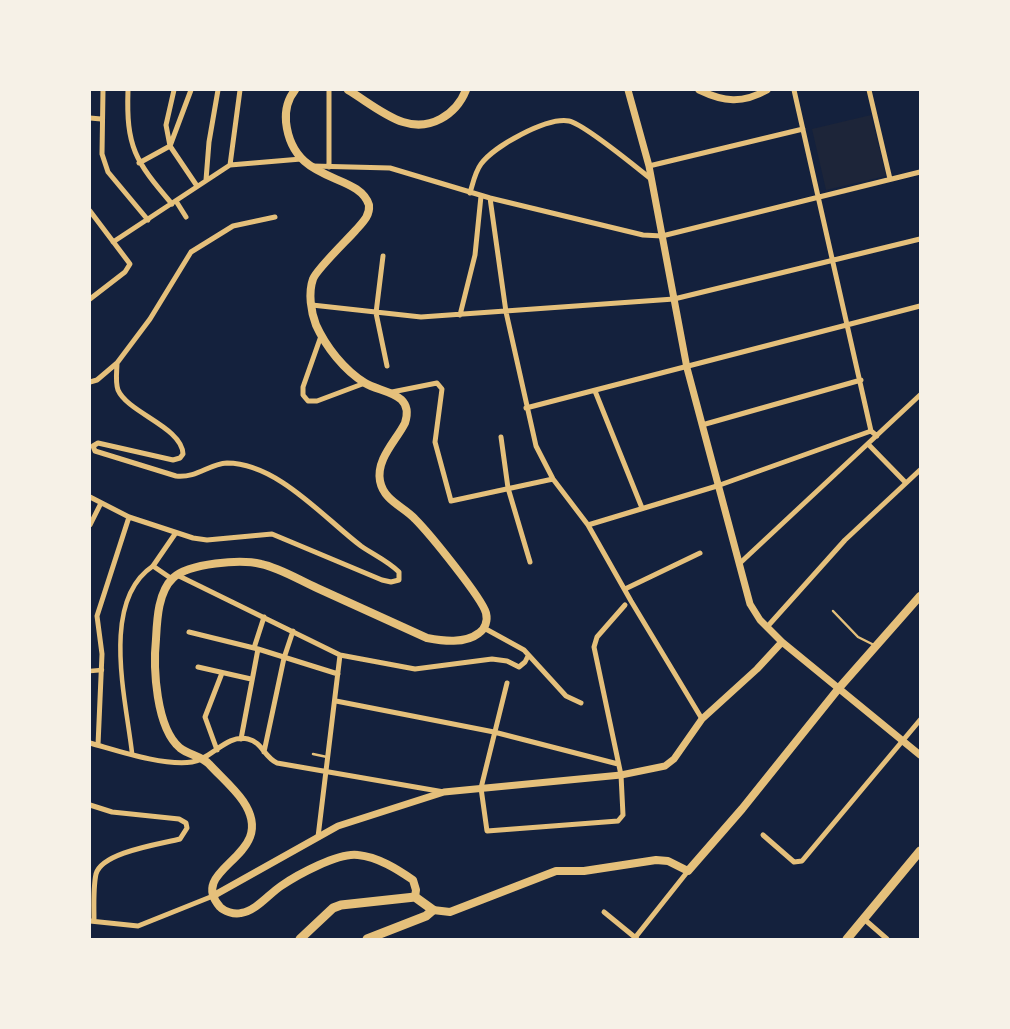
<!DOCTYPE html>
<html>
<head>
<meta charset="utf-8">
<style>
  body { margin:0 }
  #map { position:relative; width:1010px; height:1029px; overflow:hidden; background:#14213d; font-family:Cabin,sans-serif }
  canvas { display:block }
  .frame { position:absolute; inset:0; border:91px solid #f6f1e7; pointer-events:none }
</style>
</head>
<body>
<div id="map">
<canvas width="1010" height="1029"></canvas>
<div class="frame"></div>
</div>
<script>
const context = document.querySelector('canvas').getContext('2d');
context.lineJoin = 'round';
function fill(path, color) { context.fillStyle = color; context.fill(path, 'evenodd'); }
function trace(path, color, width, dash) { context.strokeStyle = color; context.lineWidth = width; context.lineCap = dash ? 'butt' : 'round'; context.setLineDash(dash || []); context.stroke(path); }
const green = new Path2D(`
  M871,115L886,176L826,190L812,129Z`);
const service = new Path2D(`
  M833,611L858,637L874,645
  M313,754L327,757`);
const pedestrian = new Path2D(`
  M90,671L102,670
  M132,753C126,699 100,601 153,566`);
const minor = new Path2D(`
  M103,90L102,154L108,172L148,220
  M128,90C126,147 135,161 172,204
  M174,90L166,125L170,146L197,186
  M794,90L871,431L877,436
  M869,90L890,179
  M90,118L101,119
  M139,163L170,146L191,90
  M230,165L240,90
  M312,166L390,168L490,198L643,235L662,236L920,172
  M649,166L803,129
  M329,167V90
  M206,180L209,142L218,90
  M470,193C473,183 475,172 481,164C494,146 547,117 569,121C584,124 636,167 651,179
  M490,198L506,312L536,446L553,479L588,525L631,601L702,719
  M176,201L186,217
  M90,211L130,264L125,272L90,299
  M113,242L230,165L301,159
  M383,256L376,313L387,366
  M312,305L421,317L674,299L920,239
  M460,315L475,255L481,196
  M321,336L303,387V395L308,401H317L365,383
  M90,382L97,380L117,363L150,319L191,252L233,226L275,217
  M595,391L642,508
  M392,392L437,383L442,389L435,442L451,501L553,479
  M526,408L920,306
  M702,425L861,380
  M501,437L508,488L530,562
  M868,444L906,483
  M90,497L129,517L193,538L207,540L272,534L382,580L391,582L399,580V572C388,561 374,555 361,546C324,518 277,463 227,463C208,464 198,478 176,476L95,451L93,446L98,443L173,460L180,458L183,454C182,427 128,413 118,390C115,381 117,371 117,363
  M90,525L101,503
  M588,525L717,486L871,431
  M739,564L920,395
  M177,575L340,655L415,669L492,659L507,661L519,667L525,662L528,656
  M172,579L153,566L175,534
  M625,589L700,553
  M767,627L845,540L920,470
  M484,628L524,650L566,696L581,703
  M189,632L258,649L338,674
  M254,648L264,617
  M198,667L251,679
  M507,683L481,788L487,831L618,821L623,815L621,775L594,647L597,637L625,605
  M336,701L494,732L618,764
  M241,739L258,649
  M90,743C119,751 163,766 192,762C212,759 226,734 248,739C262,742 264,757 277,763L444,792
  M98,745L102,654L97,616L129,517
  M217,750L205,717L222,673
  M264,752L284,658L293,631
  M90,805L112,812L179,819L186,823L187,828L180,839C161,844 102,852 96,874C93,888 94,906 94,921
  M763,835L794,862L802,861L920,720
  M318,837L340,655
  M604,912L637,939
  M864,919L887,939
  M90,921L138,926L213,896
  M634,939L688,871`);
const tertiary = new Path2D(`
  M628,90L649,166L687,368L750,604L760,620L782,642L920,755
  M699,90C724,102 742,104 767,90
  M213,896L338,826L444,792L621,775L665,766L674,759L702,719L757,669L782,642`);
const secondary = new Path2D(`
  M295,90C287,100 285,110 286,122C293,186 358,171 369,205C370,216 363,222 355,231C347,240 316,270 313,279C308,293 311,312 316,325C326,347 344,370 365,383C381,393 415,392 405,423C396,441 376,459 380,481C384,501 403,506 415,519C429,533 482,598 486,613C488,621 485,629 479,633C465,644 443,641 427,638C390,621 354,605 317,588C299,580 280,568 261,564C241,559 189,563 173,578C158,592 157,620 156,639C153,668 156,728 180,748C189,755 201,756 209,764C220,776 234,788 243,801C281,857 185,867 220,907C224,911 234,915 241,913C256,911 269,894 281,886C297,875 339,852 358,855C378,857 397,869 413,880L416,890L415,897
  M348,90C365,100 384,116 403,122C430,131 456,115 466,90
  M433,910L450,912L556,871H584L656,860L668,861L688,871L742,809L839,688L920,596`);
const primary = new Path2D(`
  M300,939L333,908L341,905L415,897L433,910L426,916L367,939
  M847,939L920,851`);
fill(green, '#1d2539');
trace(service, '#e5c07b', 2.5);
trace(pedestrian, '#e5c07b', 4.5);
trace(minor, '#e5c07b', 5);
trace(tertiary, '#e5c07b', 7);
trace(secondary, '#e5c07b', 8);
trace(primary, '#e5c07b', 9);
</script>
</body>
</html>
